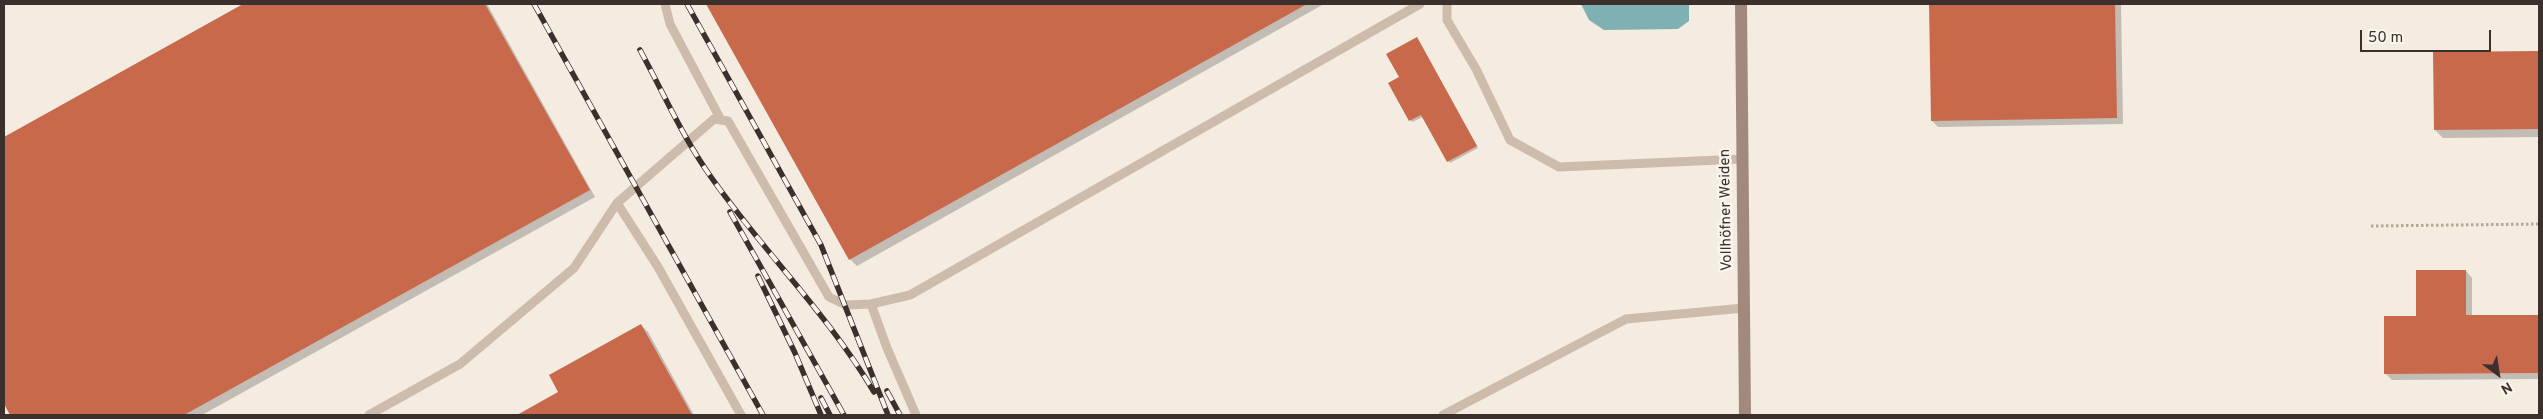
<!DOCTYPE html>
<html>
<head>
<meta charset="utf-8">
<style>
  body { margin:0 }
  #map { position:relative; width:2543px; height:419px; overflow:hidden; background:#f4ebe1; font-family:Overpass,sans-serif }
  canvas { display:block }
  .frame { position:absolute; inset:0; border:5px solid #3b302b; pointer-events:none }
  .north { position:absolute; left:2473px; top:349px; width:50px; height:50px; -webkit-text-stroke:4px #fbf5ee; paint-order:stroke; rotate:149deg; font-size:14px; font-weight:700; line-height:20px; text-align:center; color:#3b302b }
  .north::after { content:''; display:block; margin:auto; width:18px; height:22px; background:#3b302b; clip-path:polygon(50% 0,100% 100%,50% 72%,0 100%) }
  .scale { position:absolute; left:2360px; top:30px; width:131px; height:22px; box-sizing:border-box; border:2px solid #3b302b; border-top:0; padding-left:6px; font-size:15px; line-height:18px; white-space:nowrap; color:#3b302b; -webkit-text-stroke:4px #fbf5ee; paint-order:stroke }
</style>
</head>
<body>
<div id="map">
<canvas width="2543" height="419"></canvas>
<div class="frame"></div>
<div class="north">N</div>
<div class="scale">50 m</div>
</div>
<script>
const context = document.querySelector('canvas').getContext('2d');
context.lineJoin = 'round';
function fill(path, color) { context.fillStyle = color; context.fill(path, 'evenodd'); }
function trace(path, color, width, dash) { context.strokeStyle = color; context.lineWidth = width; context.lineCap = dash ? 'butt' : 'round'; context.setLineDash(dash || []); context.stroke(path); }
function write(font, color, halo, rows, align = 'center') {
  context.font = font + ' Overpass,sans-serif'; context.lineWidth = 5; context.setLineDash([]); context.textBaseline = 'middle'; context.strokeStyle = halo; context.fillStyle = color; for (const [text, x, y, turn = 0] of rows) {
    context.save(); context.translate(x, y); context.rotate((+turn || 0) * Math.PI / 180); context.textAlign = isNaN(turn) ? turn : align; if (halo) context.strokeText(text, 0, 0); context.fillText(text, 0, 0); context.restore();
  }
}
const water = new Path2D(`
  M1581,4H1689V21L1678,29L1604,30L1589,20Z`);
const shadow = new Path2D(`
  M245,4H487L595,197L202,415H11L4,402V139Z
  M707,4H1324L857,266L850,259Z
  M1931,4H2121L2123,124L1938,127L1932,121Z
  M1419,41L1478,148L1450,163L1423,117L1412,122L1390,84L1400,77Z
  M2539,52V137L2443,138L2435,130L2434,53Z
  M2466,271L2472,278V316H2539V379L2392,380L2385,373L2418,317Z
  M641,325L648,332L694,415H520L560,393Z`);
const building = new Path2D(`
  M243,4H485L590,190L184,415H10L4,404V137Z
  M706,4H1307L849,260Z
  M1929,4H2115L2117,118L1931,121Z
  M1417,37L1477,146L1447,162L1421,115L1409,121L1388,83L1399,77L1386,54Z
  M2539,51V129L2434,130L2433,52Z
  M2416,270H2466V315H2539V373L2384,374V316H2416Z
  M641,324L692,415H517L558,392L549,375Z`);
const path = new Path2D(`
  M2371,226L2539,224`);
const lane = new Path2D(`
  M665,4L670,24L721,120
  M1447,4V20L1476,69L1510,140L1559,167L1742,159
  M617,203L658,267L741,415
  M871,304L887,348L916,415
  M369,415L460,364L574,268L617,203L714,119L728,121L829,297L846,305L871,304L910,295L1420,4
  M1443,415L1626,319L1744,308`);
const secondary = new Path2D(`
  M1741,4L1745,415`);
const rail = new Path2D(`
  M534,4L763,415
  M687,4L821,245L888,415
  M640,50C663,92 683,138 711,177C763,251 827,313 874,392
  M730,212L844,415
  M758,276L795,353L821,415
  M887,391L900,415
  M821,398L830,415`);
const streetNames = [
  ["Vollhöfner Weiden",1727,210,-91]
];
fill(water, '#7fb0b2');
fill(shadow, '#0003');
fill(building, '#c8694b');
trace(path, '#b9a596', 3, [2.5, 2.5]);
trace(lane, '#cdbbac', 9);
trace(secondary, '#a18a7d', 12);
trace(rail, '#3b302b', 5.5);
trace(rail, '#fbf5ee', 4, [11]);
write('15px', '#3b302b', '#fbf5ee', streetNames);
</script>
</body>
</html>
